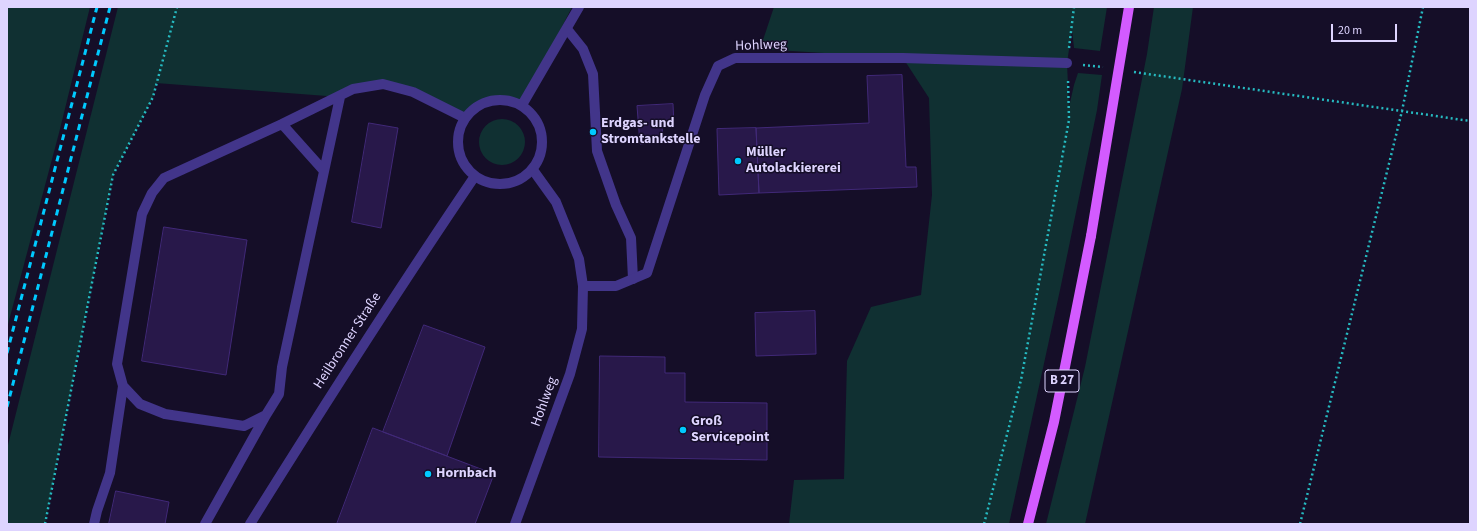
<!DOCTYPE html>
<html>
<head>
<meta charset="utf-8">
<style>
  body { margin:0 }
  #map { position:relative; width:1477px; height:531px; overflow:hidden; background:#150e28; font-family:"Source Sans 3",sans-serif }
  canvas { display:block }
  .frame { position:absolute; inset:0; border:8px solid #ded4ff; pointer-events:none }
  .scale { position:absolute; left:1331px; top:24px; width:66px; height:18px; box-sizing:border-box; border:2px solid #ded4ff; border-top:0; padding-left:5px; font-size:12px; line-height:14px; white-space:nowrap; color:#ded4ff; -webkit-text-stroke:3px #150e28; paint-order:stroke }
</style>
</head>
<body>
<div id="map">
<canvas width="1477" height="531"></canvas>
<div class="frame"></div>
<div class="scale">20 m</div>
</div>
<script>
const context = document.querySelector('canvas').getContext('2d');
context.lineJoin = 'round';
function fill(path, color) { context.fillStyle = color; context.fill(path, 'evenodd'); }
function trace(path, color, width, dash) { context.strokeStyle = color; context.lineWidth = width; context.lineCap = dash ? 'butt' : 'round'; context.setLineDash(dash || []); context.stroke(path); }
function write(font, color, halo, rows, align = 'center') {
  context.font = font + ' "Source Sans 3",sans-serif'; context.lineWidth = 3; context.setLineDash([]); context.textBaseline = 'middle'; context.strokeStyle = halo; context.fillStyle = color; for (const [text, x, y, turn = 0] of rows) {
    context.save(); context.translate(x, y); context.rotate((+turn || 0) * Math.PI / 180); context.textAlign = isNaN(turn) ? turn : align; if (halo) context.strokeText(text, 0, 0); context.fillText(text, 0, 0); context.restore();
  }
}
const green = new Path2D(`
  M7,7H90L59,133L7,328Z
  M118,7H572L522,105C498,95 483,99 465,118L383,84L340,97L156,83L153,97L113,175L45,524H7V449Z
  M774,7H1107L1100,51L1074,48L1072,29L1067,63L1069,107L1074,85L1078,73L1102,75L1097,110L1060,290L1009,524H789L794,480L844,479L847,361L871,307L921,295L932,195L929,98L903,58L760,49Z
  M1154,7H1193L1182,89L1085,524H1046L1085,367L1147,54Z
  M479 142a23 23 0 1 1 46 0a23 23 0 1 1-46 0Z`);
const building = new Path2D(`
  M902,75L906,167H916L917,187L759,193L756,128L869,123L867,76Z
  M673,104L674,125L662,126L663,142L640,144L637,106Z
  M369,123L398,128L381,228L352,222Z
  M756,128L759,193L719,195L717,129Z
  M164,227L247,240L226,375L142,361Z
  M815,311L816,354L756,356L755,313Z
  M424,325L485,347L447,456L383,432Z
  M600,356L665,357V373H685V402L767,403V460L599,457Z
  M373,428L494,474L475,524H337Z
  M116,491L169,502L165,524H109Z`);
const path = new Path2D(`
  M1069,48L1074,7
  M1083,65L1103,67
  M1134,72L1470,121
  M45,524L113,175L153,97L177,7
  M984,524L1021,380L1069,120L1068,79
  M1300,524L1402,111L1423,7`);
const service = new Path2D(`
  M567,29L583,49L593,74L597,151L616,205L631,238L633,279
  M282,124L324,171
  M123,386L140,404L165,414L244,426L266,415L279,394L282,367L340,97
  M94,524L97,511L110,473L123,386L117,364L142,214L152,193L164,178L282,124L353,89L383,84L413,92L465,118
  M205,524L266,415`);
const minor = new Path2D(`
  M583,286H616L647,273L705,95L718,66L735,58H903L1067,63
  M515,524L570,374L582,329L583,286L579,259L556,202L533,170`);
const tertiary = new Path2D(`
  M458 142a42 42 0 1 1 84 0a42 42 0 1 1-84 0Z
  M522,105L579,7
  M250,524C323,407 397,291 475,176`);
const primary = new Path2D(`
  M1028,524L1054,422L1091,236`);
const rail = new Path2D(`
  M7,353L97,7
  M7,407L110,7`);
const primaryBridge = new Path2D(`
  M1091,236L1129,7`);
const markers = [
  [593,132,4,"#00caff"],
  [738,161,4,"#00caff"],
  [683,430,4,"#00caff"],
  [428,474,4,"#00caff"]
];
const shields = [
  [1062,381,34]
];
const shieldNames = [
  ["B 27",1062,381]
];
const streetNames = [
  ["Hohlweg",761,46,-2],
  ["Heilbronner Straße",348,341,-57],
  ["Hohlweg",545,402,-70]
];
const poiNames = [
  ["Erdgas- und",601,124],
  ["Stromtankstelle",601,140],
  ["Müller",746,153],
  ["Autolackiererei",746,169],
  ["Groß",691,422],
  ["Servicepoint",691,438],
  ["Hornbach",436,474]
];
fill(green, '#103032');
fill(building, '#28184a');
trace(building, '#412978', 1);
trace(path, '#26bac1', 2.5, [2, 3]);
trace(service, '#42358a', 10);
trace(minor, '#42358a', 10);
trace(tertiary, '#42358a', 10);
trace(primary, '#d35bff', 10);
trace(rail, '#00caff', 3, [6, 5]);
trace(primaryBridge, '#d35bff', 10);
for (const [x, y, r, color] of markers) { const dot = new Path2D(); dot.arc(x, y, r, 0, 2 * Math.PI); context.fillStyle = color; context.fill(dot); trace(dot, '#150e28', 1.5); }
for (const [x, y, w] of shields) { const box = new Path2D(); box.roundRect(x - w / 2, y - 11, w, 22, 3); context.fillStyle = '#150e28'; context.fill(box); trace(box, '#ded4ff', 1); }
write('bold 13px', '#ded4ff', null, shieldNames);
write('14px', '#ded4ff', '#150e28', streetNames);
write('bold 14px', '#ded4ff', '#150e28', poiNames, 'left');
</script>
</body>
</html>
